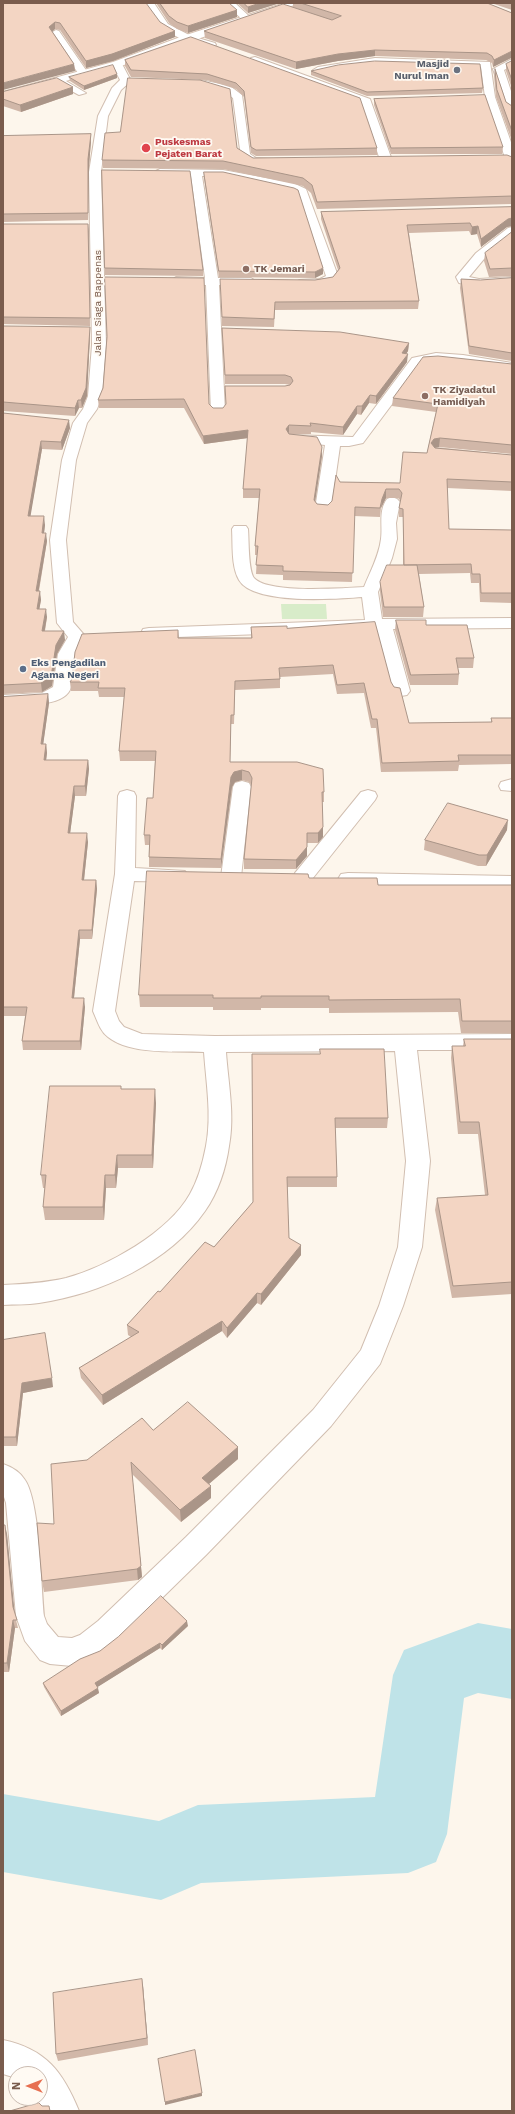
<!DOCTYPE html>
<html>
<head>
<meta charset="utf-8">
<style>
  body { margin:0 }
  #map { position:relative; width:515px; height:2114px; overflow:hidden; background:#fdf6ec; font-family:"Work Sans",sans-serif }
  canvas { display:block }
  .frame { position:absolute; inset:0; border:4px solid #7a5c4d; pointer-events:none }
  .north { position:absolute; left:8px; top:2066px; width:40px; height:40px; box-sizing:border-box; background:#fffaf3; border:1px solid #cabbb1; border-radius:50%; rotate:270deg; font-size:11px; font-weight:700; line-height:16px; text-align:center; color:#7a5c4d }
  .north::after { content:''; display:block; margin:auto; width:14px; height:18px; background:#e76f51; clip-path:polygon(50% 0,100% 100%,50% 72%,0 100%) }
</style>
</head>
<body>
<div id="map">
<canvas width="515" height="2114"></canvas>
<div class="frame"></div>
<div class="north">N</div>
</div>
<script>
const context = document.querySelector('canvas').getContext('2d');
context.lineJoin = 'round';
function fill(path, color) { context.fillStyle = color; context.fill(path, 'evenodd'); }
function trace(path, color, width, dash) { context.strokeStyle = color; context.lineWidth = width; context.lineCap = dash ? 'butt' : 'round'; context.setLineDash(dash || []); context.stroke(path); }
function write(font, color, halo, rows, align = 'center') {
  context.font = font + ' "Work Sans",sans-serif'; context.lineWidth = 3.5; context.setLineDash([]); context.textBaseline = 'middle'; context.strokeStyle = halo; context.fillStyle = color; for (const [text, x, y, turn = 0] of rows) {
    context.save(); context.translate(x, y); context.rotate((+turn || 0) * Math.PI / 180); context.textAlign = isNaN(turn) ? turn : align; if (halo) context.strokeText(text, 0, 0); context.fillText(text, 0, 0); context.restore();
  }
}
const green = new Path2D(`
  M281,604H326L327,619H282Z`);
const river = new Path2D(`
  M478,1623L512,1629V1699L478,1693L464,1698L447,1834L436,1862L408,1873L201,1883L161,1900L3,1872V1794L159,1821L198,1805L375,1797L393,1675L404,1650Z`);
const service = new Path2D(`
  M55,78H61L86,93L79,95L55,82Z`);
const minor = new Path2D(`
  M144,3H154L168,24L191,36L215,43L216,45L211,48L183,40L161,28Z
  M224,3H235L251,18L246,21L243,20Z
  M56,30L59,31L88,73L87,75H79L78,73L51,33Z
  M255,57L370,99L392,160L390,162L386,163L380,160L361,103L251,62L250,60L251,58Z
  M375,58L490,62L495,97L512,145V164L506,161L485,97L481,67L375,64L318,73L313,70L318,67Z
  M512,59V66L504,70L512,94V112L507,109L493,69Z
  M117,61L121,62L131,81L121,90L108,116L101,172L106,345L102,396L97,409L87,423L76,460L66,540L73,622L86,637C73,656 76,666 71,687C66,708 19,705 3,705V695L42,693L53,687L58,654L68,637L57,623L50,540L62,460L73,423L83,409L88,396L92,345L89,172L98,116L112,88L120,80L112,64Z
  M201,80L230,86L242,95L250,154L256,158L273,159L275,161L273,163L253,164L241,157L233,98L222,91L197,85L196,83L197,81Z
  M160,169L223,170L293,183L306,189L338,276C332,285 305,294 298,283L299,280L320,279L326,276L297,193L290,190L223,176H202L218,278H251L257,282L251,286L219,285L225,412L223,415H213L211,412L206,285H176L170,281L176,277L205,278L191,176L156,174L154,172Z
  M512,227V237L484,259L469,277L479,279L512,277V285L479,287L459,283L456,277L476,253L508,228Z
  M436,353L463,355L512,363V371L449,362L422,364L363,443L349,446H340L331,509L328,512H318L315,509L325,445L289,441L287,438L289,435L353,437L412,358Z
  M392,497L397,499L400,502L396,523L397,539L392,558L378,592L382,619L512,618V628L393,629L410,691L407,695L401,696L395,695L392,691L376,630L149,638L143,637L141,633L143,629L149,628L365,620L362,597C337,599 253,605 239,580C231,566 233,545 232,529L234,526H246L248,529C249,540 248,570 254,578C268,594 342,588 364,587C370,572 379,556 381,539C383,526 378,511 387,499Z
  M512,779V791L501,790L499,786L501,782Z
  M242,781L249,783L251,787L241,877L238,882L231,883L224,882L221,877L233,787L235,783Z
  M127,790L134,792L136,796L135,868L185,871L188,876L185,881L178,882L134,881L115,1011L119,1021L124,1027L142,1034L215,1036L512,1034V1050H417L430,1161L422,1247L403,1306L380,1364L331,1426L206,1555L118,1641L100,1655L72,1666L50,1664L40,1660L25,1641L16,1616L6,1503L3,1494V1464C12,1467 20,1472 25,1480C40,1502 41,1586 44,1616L47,1624L58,1637L72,1638L80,1635L98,1621L186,1537L313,1410L361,1350L379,1306L398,1247L406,1161L395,1051L226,1052C228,1082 235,1115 229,1146C226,1168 218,1192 205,1211C169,1263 100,1294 39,1303C27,1305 15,1304 3,1305V1285C25,1284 45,1283 66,1278C107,1267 169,1232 190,1194C198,1180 203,1162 206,1146C212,1115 206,1082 204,1052C177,1051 130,1055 108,1037C100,1031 97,1020 93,1011L115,874L118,796L120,792Z
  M368,790L375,792L377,796L375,800L309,883L302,884L295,883L292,878L295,873L361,792Z
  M348,873L512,876V888L348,885L341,884L338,879L341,874Z
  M3,2040C46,2049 63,2072 79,2111H44L36,2098H40V2074H16V2078L3,2074Z`);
const secondary = new Path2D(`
  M285,3H300L121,66L3,98V92L113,62L183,36Z`);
const wall = new Path2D(`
  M3,3L160,22L175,37L113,61L86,68L60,30L55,29L52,31L74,64L75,71Z
  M156,3H229L237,17L188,33L177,29L169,23Z
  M237,3H280L248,13Z
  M293,3H487L512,13V58H511L493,67L492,63L486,60L375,56L338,61L296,69L205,38L204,31L293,7Z
  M491,3H512V10Z
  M191,37L377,148V155L256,156L251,153L244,97L236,89L207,80L131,77L125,66V60Z
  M512,61V89L506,71V64Z
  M495,69L506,102L512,106V141L496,97L494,76Z
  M311,71L483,88L482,93L367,96L311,75Z
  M117,74V78L84,90L70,81L69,77Z
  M73,87V94L21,112L3,106V92Z
  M374,99L503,147L502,154H391L374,105Z
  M91,134V141L89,166L88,220L3,222V136Z
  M237,148L253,158L512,157V204L317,209L311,193L303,186L223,169L103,168L102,160Z
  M102,170L203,270V276L105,275Z
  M204,172L323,274L315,278L219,277L204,178Z
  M512,207V226L507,227L481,247L477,234L471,235L469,231L409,233L419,301L418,309L275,310L274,327L222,326L221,288L315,280L333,277L338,270L321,219V212Z
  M3,224H88L90,326L3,324Z
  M512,232V276L489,277L484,261L485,253Z
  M512,278V361L469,354L460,288L461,279L480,280Z
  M3,326L90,335L87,396L82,408H79L75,416L3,411Z
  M222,328L409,343L408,351L406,354L407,362L376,404L369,403L361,415L357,414L343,435L311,432V434H289L322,456L315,501L317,504L328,505L332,501L340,482L400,483L427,453L436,412L392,406L393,398L512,364V454L439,447H434L512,455V491L447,488L449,529L512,530V603L480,602L479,583H471L470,573L419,574L424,607L423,617H383L380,592V582L403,565V517H399V508L401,501L398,498H386L381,508L380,517L354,516L352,582L283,580V575L256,574L257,555H255V546L259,498H243V489L248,438L204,444L184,408H99L98,400L103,388L107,337L209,404L213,408H223L285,386L290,385L285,384H225Z
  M3,413L70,428L62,450L42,449L30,516L45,525L44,533L47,541L39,591L41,600L39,609L47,617L45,631L65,640L57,654L52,686L42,692L3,694Z
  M396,620L426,625L474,658L473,668H458L459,674L458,685H410L395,630Z
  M251,627L287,628L391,682L409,723L491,722V718H512V764L459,765L458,771L381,772L376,728H371L364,693L337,694L333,674L280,677V688L235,690L234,724H231L230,762L324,792V802H322L323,837L318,843H307V856L296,869H244V859L252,786L249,782L242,780L235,782L232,787L221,868L149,867V845H145L144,835L153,798L155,761H120L119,751L124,697H99L98,691H71L70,682L178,630L179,638H251Z
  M48,694L49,703L43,744H46L47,753L46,760H88L89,769L86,796H75L70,833L88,842L84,880H96L97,889L92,939H80L74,998L85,1007L81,1050H23L22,1041L25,1016H3V697Z
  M507,830L486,866H478L424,850L425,840Z
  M309,878L378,885H512V1033H461L458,1012L329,1013V1008H261V1010H213V1007H140L139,995Z
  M464,1039H512V1294L452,1298L435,1210L437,1198L485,1195L478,1134H458L451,1058L452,1046H463Z
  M252,1054L388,1118L387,1128H335L337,1177V1187H287L289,1238L301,1255L261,1305L257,1303L227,1338L222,1331L103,1405L81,1378L79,1368L131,1337L128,1335L127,1325L160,1292L214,1247L253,1202Z
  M122,1089L156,1103L153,1168H118L116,1188H106L104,1220H45L43,1207L45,1188H43L41,1175Z
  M3,1340L53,1387L23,1393L17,1446H3Z
  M153,1430L238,1447V1459L209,1484L211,1498L181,1522L132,1474L142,1577L138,1580L44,1592L42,1581L54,1524L87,1460Z
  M3,1525L7,1534L14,1612L18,1628H15L9,1672H3Z
  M188,1626L162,1650L160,1648L97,1687L99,1693L61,1716L44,1687L43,1683Z
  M143,1986L148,2045L58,2061L56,2054Z`);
const shadedWall = new Path2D(`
  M260,3H280L248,13V7Z
  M237,10V17L188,33V26Z
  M55,22V29L50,34L49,27Z
  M175,31V37L113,61L86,68V61Z
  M375,50V56L338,61L296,69V62L338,54Z
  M512,51L511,58L493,67L494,60Z
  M74,64L75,71L3,90V83Z
  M117,74V78L84,90V86Z
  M73,87V94L21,112L20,105Z
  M91,134V141L89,166L88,220V159Z
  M512,218V226L507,227L481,247V239L508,219Z
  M88,224L89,232L90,326V318Z
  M478,226L477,234L471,235L472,227Z
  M323,268V274L315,278V272Z
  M90,327V335L87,396L82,408L81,400Z
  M409,343L408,351L401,362L402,353Z
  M408,354L407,362L376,404V396Z
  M370,395L369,403L361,415L362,406Z
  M78,400L79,408L75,416V408Z
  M357,406V414L343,435V427Z
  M69,420L70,428L62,450L61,442Z
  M289,425V434L286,429Z
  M248,430V438L204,444L203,436Z
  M440,438L439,447L434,448L431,443L434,439Z
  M41,441L42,449L29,525L28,516Z
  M322,447V456L314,509V500Z
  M386,489V498L381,508L380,517L382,499Z
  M44,516L45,525L43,541L42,533Z
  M46,533L47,541L37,600L36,591Z
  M40,591L41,600L38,617L37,609Z
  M46,609L47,617L43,640L42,631Z
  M64,631L65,640L57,654L52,686L42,692L41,683L56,645Z
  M48,694L49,703L42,753L41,744Z
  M46,744L47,753L45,769L44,760Z
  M88,760L89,769L86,796L85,786Z
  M242,770V780L235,782L232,787L221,868V859L231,777L234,772Z
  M74,786L75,796L69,842L68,833Z
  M508,820L507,830L486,866L487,855Z
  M323,827V837L318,843V833Z
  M87,833L88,842L83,889L82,880Z
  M307,847V856L296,869V860Z
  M96,880L97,889L92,939V930Z
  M79,930L80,939L73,1007L72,998Z
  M84,998L85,1007L81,1050L80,1041Z
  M155,1089L156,1103L153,1168L152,1155Z
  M117,1155L118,1168L116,1188L115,1175Z
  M105,1175L106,1188L104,1220L103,1207Z
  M301,1245V1255L261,1305V1294Z
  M257,1293V1303L227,1338V1328Z
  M222,1321V1331L103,1405L102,1395Z
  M52,1378L53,1387L23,1393L17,1446L16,1437L22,1383Z
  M238,1447V1459L203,1489L202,1478Z
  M131,1462L142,1577L138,1580L137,1569Z
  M211,1486V1498L181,1522L180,1510Z
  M5,1525L7,1534L15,1616L13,1607Z
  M13,1620L15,1628L9,1672L7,1663Z
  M187,1621L188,1626L162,1650V1645Z
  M160,1643V1648L96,1688L95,1683Z
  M98,1688L99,1693L61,1716V1711Z
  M142,1979L143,1986L148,2045L147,2038Z
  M202,2093V2096L165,2105V2102Z`);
const building = new Path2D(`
  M3,3H146L160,22L175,31L112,54L86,61L60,23L55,22L49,27L74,64L3,83Z
  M160,3H229L237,10L188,26L177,22L169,16Z
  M244,3H260L248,7Z
  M301,3H487L512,13V51L494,60L492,56L487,53L375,50L338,54L296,62L204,31L283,4L332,20L341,16Z
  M191,37L360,98L377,148L256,150L251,147L244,91L236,83L207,74L131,70L125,60Z
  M375,61L480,64L483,88L367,92L311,71L338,65Z
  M512,61V80L506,64Z
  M113,65L117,74L84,86L69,77Z
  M495,69L506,102L512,106V131L497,90Z
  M57,78L73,87L20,105L3,99V92Z
  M128,78L200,80L230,89L237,148L253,158L507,155L512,157V196L317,202L312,185L303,178L223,161L102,160L105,133L120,132Z
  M485,95L503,147L391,148L374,99Z
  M91,134L88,159V213L3,214V136Z
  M102,170L190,171L203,270L105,268Z
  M204,172H223L294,188L298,190L323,268L315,272L219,271Z
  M512,207V218L508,219L481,239L478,226L472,227L470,223L407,225L419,301L275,302L274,319L222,317L220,279L315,280L333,277L340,268L321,212Z
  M3,224H88L90,318L3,317Z
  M512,232V268L490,269L485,253Z
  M105,277L204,278L209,404L213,408H223L226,404L225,386H285L290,385L293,381L291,377L285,375H225L222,328L340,332L409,343L402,353L408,354L376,396L370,395L362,406H357L343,427L310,423L311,426L289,425L286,429L289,434L317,437L322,447L314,500L317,504L328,505L332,501L336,475L340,482L400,483L403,452L427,453L438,404L393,398L423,357L438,356L512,364V445L440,438L434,439L431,443L435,448L512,455V482L447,479L449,529L512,530V593H481L480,574H472L471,564L404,565L403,509L399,508L402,493L399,489H386L382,499L380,508L355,507L353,573L283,571V566L256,565L258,546H255L260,489H243L248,430L203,436L184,399L98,400L103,388L107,337Z
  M512,278V353L469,346L461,279L480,280Z
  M3,326L90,327L86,388L81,400H78L75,408L3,402Z
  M3,413L69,420L61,442L41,441L28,516H44L42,533H46L36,591H40L37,609H46L42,631H64L56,645L51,677L41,683L3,685Z
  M387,565H417L424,607H384L380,582Z
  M396,620H426V625H467L474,658H456L459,674L411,675Z
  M375,622L391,682L394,687L400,688L409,723L492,722L491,718H512V755H458L459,761L382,763L377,719H372L364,683L337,685L333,665L279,668L280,679L235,681L234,715H231L230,762H297L323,769L324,792H322L323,827L318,833H307V847L296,860L244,859L252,778L249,772L242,770L234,772L231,777L221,859L149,857L150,835H144L147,798H153L156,751H119L125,688H98L99,682H70L72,679L75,652L82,634L178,630V638H252L251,627L287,626V628Z
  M48,694L41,744H46L44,760H88L85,786H74L68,833H87L82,880H96L92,930H79L72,998H84L80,1041H22L27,1007H3V697Z
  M448,803L508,820L487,855H479L425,840Z
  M147,871L308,874L309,878H377L378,885H512V1021H462L460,999L329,1000V996H261V998H213V995H139Z
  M464,1039H512V1282L453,1286L437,1198L488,1195L479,1122H460L452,1046H465Z
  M320,1049H384L388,1118H335L337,1177H287L289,1238L301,1245L261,1294L257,1293L227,1328L222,1321L102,1395L79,1368L139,1332L127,1325L158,1291L160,1292L205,1242L214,1247L253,1202L252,1054H320Z
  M50,1086H121V1089H155L152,1155H117L115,1175H105L103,1207H43L46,1175H41Z
  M45,1333L52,1378L22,1383L16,1437H3V1340Z
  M188,1402L238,1447L202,1478L211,1486L180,1510L131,1462L141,1566L137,1569L42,1581L37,1523L54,1524L51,1464L87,1460L142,1418L153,1430Z
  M3,1525H5L13,1607L17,1620H13L7,1663H3Z
  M161,1596L187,1621L162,1645L160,1643L95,1683L98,1688L61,1711L43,1683L80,1659L100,1651L118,1637Z
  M142,1979L147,2038L56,2054L53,1993Z
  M195,2050L202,2093L165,2102L158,2059Z
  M39,2103L42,2106H49L50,2111H10Z`);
const markers = [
  [457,70,4,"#6b7280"],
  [146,148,5,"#e0444e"],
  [246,269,4,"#8d6e63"],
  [425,396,4,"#8d6e63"],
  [23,669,4,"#5c6f8a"]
];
const farWorshipnames = [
  ["Masjid",449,64],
  ["Nurul Iman",449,76]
];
const farHealthnames = [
  ["Puskesmas",155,142],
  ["Pejaten Barat",155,154]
];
const farEducationnames = [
  ["TK Jemari",254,269],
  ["TK Ziyadatul",433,390],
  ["Hamidiyah",433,402]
];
const farStreetnames = [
  ["Jalan Siaga Bappenas",98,303,-90]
];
const farServicenames = [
  ["Eks Pengadilan",31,663],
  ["Agama Negeri",31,675]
];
fill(green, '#d8ecc9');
fill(river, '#bfe3e8');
trace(service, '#d1beb0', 2);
trace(minor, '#d1beb0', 2);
trace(secondary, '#d6c0b0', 2);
fill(service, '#fff');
fill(minor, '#fff');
fill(secondary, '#fff');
fill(wall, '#d1b7a8');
fill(shadedWall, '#aa9588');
fill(building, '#f3d5c3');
trace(building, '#aa9588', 1);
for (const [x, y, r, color] of markers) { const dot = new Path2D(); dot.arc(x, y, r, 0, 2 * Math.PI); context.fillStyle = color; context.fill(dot); trace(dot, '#fffaf3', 1.5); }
write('bold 10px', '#5b616d', '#fffaf3', farWorshipnames, 'right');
write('bold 10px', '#be3a42', '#fffaf3', farHealthnames, 'left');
write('bold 10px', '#785e54', '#fffaf3', farEducationnames, 'left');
write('10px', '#7a5c4d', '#fffaf3', farStreetnames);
write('bold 10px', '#4e5e75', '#fffaf3', farServicenames, 'left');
</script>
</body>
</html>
